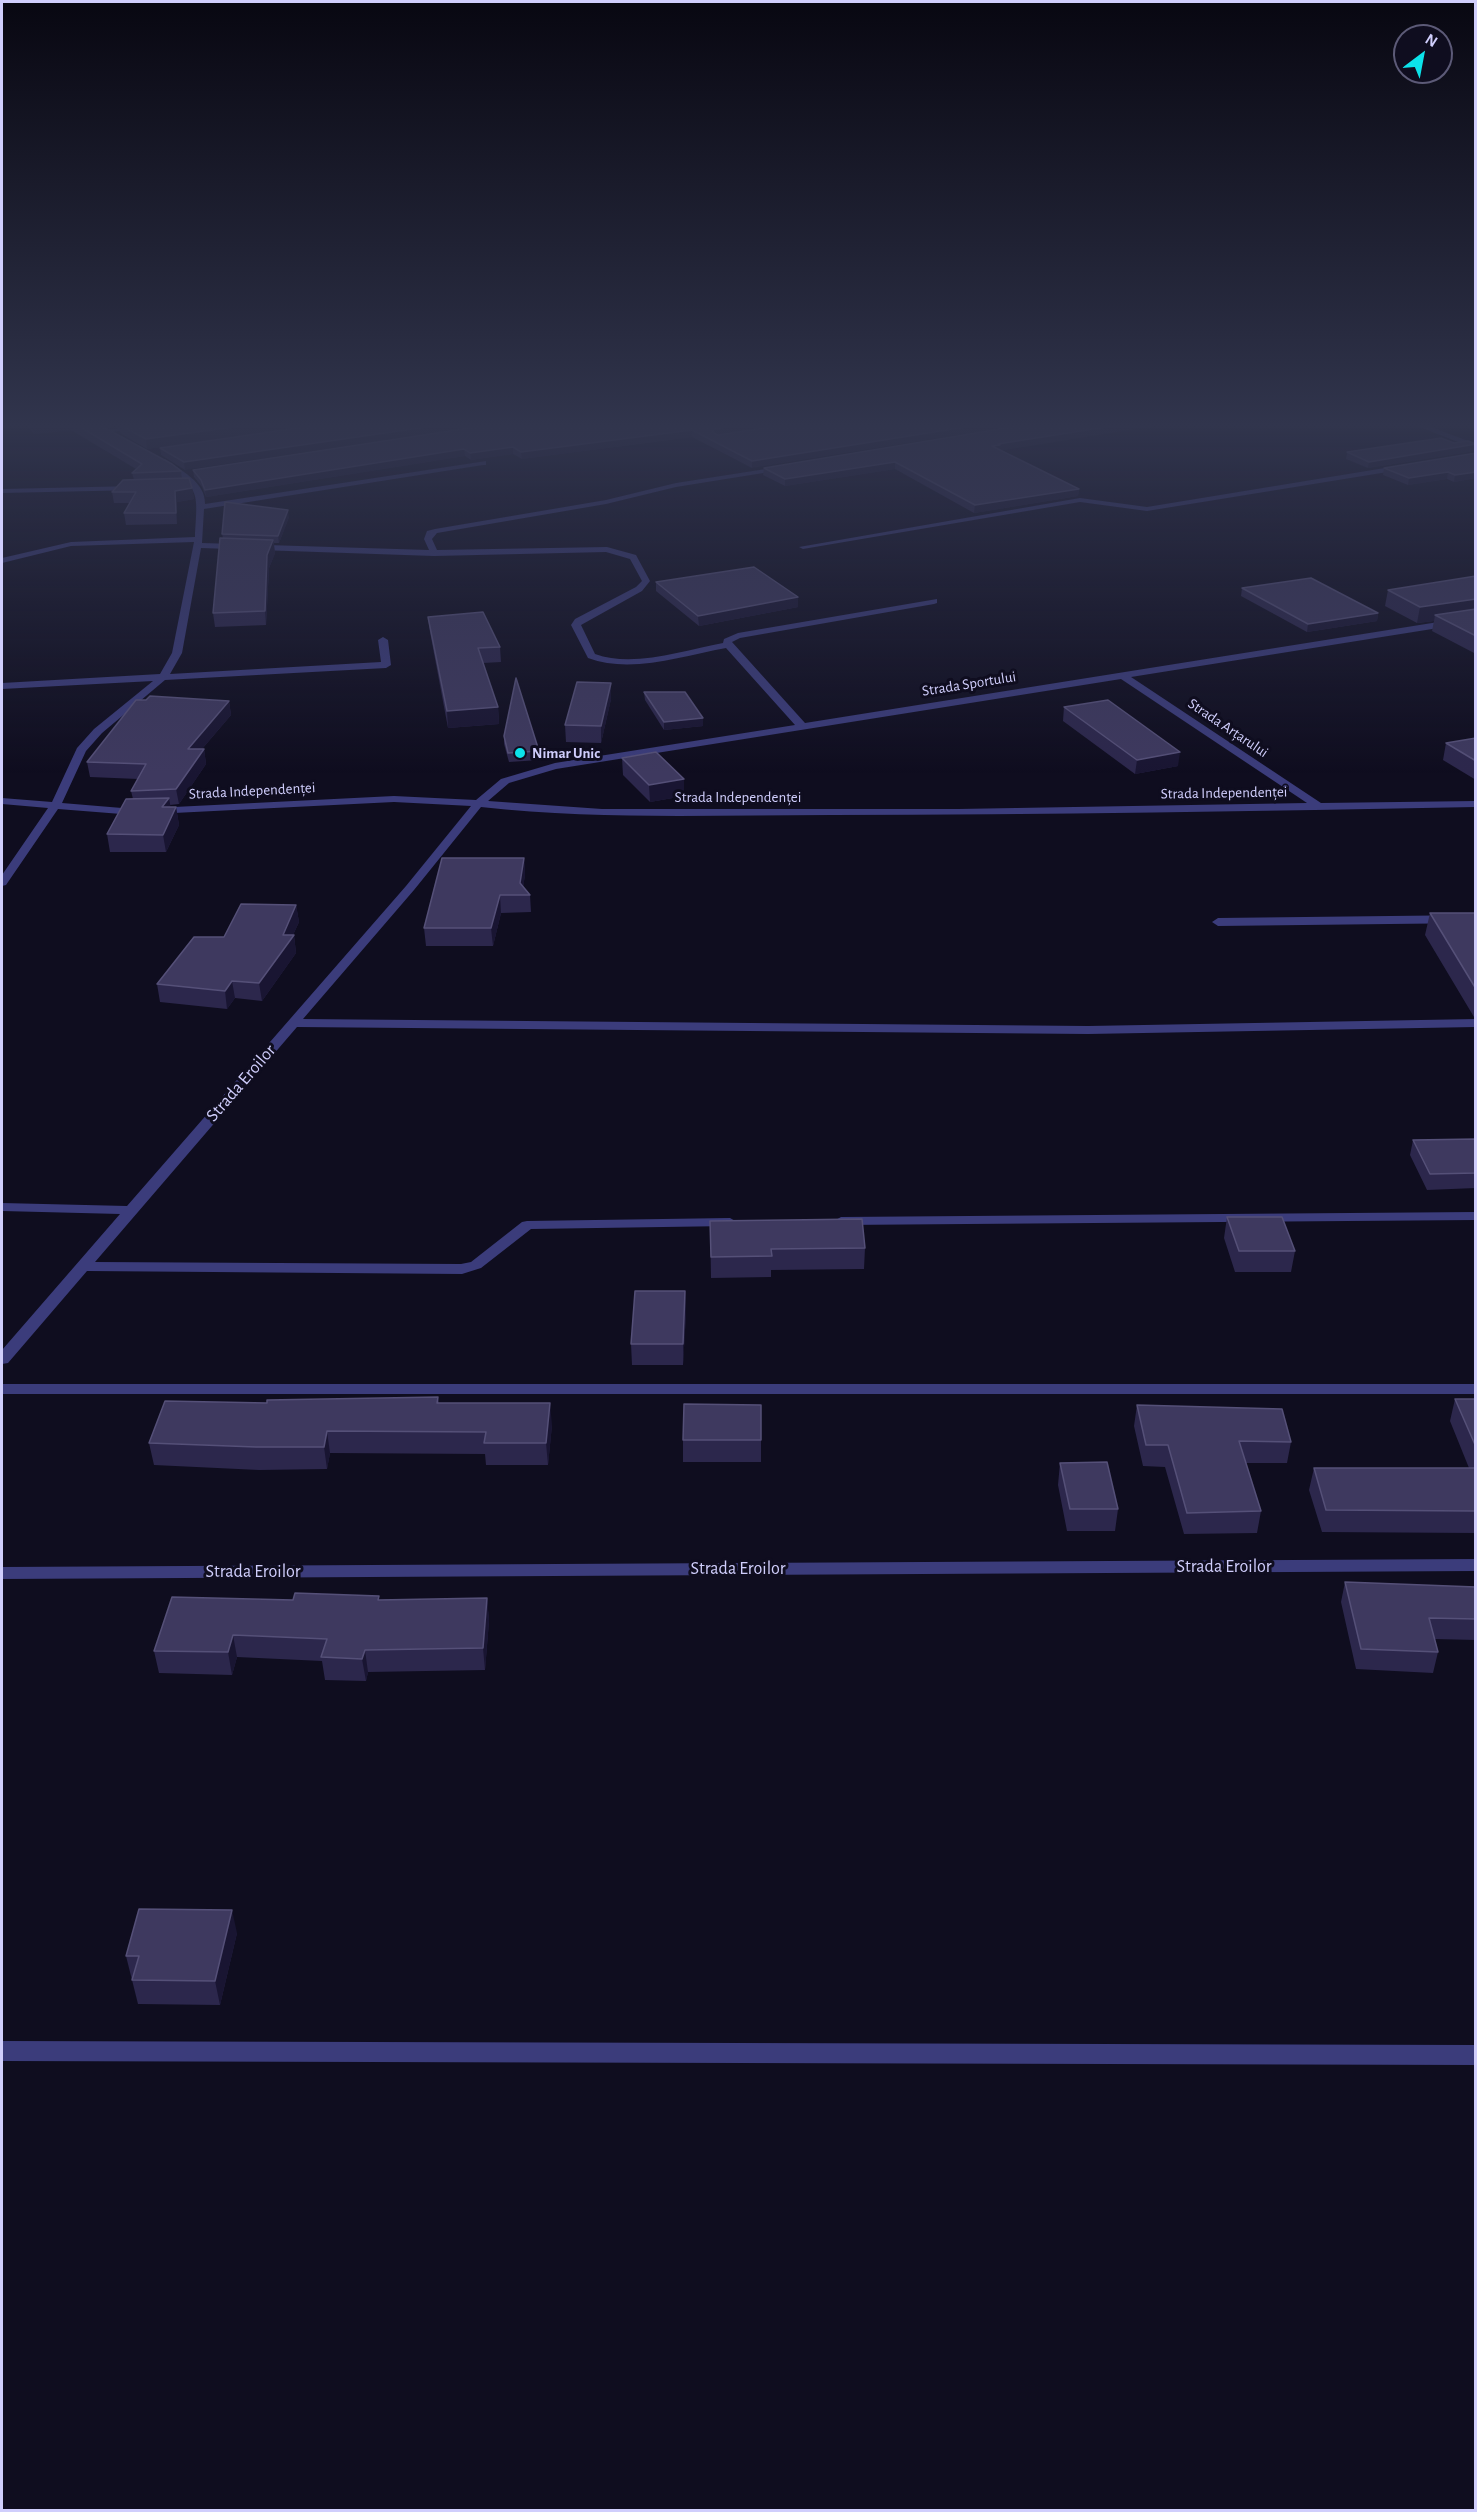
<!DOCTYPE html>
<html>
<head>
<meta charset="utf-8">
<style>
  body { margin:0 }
  #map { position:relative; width:1477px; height:2512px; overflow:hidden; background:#0f0d1f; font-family:"Alegreya Sans",sans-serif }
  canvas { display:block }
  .frame { position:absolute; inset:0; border:3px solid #d0cefc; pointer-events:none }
  .north { position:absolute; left:1393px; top:24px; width:60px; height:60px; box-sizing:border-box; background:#0f0d1f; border:2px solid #5c5a77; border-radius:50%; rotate:32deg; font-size:16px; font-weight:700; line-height:24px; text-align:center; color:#d0cefc }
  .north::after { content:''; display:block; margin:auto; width:21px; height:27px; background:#0ce2ea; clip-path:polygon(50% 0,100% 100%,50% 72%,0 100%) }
</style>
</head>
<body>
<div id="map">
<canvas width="1477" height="2512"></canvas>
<div class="frame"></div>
<div class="north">N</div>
</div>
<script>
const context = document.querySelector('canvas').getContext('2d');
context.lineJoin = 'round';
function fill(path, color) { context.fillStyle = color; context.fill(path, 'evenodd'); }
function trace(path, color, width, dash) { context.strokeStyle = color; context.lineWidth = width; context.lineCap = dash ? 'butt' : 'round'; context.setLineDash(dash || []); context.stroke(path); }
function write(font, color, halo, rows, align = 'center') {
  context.font = font + ' "Alegreya Sans",sans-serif'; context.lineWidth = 6; context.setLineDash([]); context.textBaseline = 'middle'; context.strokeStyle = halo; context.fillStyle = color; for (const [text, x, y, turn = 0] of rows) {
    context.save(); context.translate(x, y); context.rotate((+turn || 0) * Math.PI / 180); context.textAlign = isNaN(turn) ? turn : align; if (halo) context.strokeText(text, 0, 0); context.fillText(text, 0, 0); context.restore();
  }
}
const minor = new Path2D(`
  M159,422H180L105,433L101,431Z
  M1407,422H1418L1476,444V449Z
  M159,459H165C180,470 206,482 205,504L486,461V465H483L204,509L202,543L429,550L424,539L427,531L435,529L606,500L676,483L785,466V470H782L676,487L606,504L437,533L432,539L437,550L607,547L636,555L650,581L642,591L581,625L595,654C634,668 684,650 723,643L724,639L738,633L937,599V603L934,604L740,638L732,642L805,723L1476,616V622L1131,677L1321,803L1476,801V807C1261,811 1046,815 831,815C714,815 597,820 481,807L414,890L303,1019L1088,1026L1476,1019V1027L1088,1034L297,1027L95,1262L461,1264L471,1262L522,1222L527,1221L730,1218L737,1222L730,1226L531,1229L481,1268L462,1274L87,1271L8,1363L2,1364V1350L120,1214L2,1211V1203L127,1206L406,886L471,806L394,802L134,815L58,809L6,885L2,886V875L48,808L2,804V798L52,802L77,748L94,729L153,681L2,689V683L160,674L172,653L194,542L71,546L2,563V558L71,542L195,537C198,489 200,489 159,463ZM201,548L434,556L606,552L630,559L642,581L636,587L575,619L571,625L588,658C631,674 682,656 726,648L795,725L555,763L501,779L476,800L394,796L134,809L62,803L86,751L102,733L165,680L386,668L391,665L388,640L383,637L378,640L381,662L170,674L182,653ZM1121,679L1307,803L958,809H602L488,801L509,783L556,769Z
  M1403,465L1407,467L1406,469L1147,511L1080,502L803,549L799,547L1080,498L1147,507Z
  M136,486L140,488L139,490L2,493V489Z
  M1476,915V923L1218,926L1212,922L1218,918Z
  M1476,1212V1220L841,1225L834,1221L841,1217Z
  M2,1384H1476V1394H2Z
  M2,2041L1476,2045V2065L2,2061Z`);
const tertiary = new Path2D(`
  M1476,1559V1571L2,1579V1567Z`);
const wall = new Path2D(`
  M26,422H94L181,471L182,479L192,488L194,499L177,502V524L126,525L124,513L130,503H114L112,492L134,480L132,473L136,469L71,430L34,434Z
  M97,422H335L147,449L120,433L119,425L106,427Z
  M338,422L185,470L161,455L160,448Z
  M509,422H800L718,435L804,422L752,468L692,437L522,459L513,454L471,460L465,456L206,497L202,487L194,477L193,470Z
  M1476,444L1475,451L1368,468L1346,459L1347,452Z
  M1001,451L1079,489L1078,496L974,513L895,469L785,486L763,475L764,468Z
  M1476,453V478L1454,482L1447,479L1408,485L1383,475L1384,468Z
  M289,517L279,543H274L275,553L269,568L266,625L215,627L213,613L223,538L222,534Z
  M1476,576V654L1432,631L1434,621L1417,623L1385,606L1388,590Z
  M656,582L798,607L699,626L656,591Z
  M1242,588L1378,613L1377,621L1307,632L1241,596Z
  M428,617L500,647L501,662L483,663L498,707L499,724L448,728L430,632Z
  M644,692L703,726L664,730L645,700Z
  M611,699L601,743L566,742L565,725Z
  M146,700L229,701L231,715L202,749H204L206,764L179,804L170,805V807H176L179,825L166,852H110L107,834L133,799L131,791L138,779L90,777L87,762Z
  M1064,707L1178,766L1135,774L1063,721Z
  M504,736L539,751V760L509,762L504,744Z
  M1476,738V780L1443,760L1446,743Z
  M622,758L684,796L650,802L623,775Z
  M524,858L525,875L523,887L530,895L531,912L501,913L493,946H426L424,928Z
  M296,905L299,922L293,935H294L296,953L262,1001L235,998L227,1009L160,1002L157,984L224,937Z
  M1430,913H1476V1017H1474L1425,935Z
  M1476,1139V1188L1427,1190L1410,1155L1413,1140Z
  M1227,1217L1295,1251L1291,1272H1235L1224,1238Z
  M710,1221L865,1248L864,1269L771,1270V1277L711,1278Z
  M685,1291L686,1313L683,1365H632L631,1344Z
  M438,1397L439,1403L552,1425L548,1465H486L485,1454L330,1453L327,1469L259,1470L154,1465L149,1443L267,1403Z
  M1455,1399H1476V1533L1322,1532L1309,1490L1314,1468H1469L1450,1421Z
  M761,1405V1462H683V1440Z
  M1137,1405L1291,1442L1287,1463H1246L1261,1511L1257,1533L1184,1534L1165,1467L1143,1466L1134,1426Z
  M1060,1463L1118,1509L1115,1531H1067L1058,1485Z
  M1345,1582L1476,1587V1640L1435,1639L1438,1652L1433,1673L1356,1669L1341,1602Z
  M379,1596V1600L487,1598L489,1621L485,1670L368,1672L366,1681L325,1680L322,1661L237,1657L232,1675L159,1673L154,1651L293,1600Z
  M237,1933L220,2005L138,2004L126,1956Z`);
const shadedWall = new Path2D(`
  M58,422H70L71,430L34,434L32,425Z
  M106,422H142L106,427Z
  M270,422H335L147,449L146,439Z
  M461,422H508L185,470L184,462Z
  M757,422H800L714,436L712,432L714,429Z
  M997,422H1039L752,468V461Z
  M1138,422H1179L999,451L992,446L998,444Z
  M692,430V437L522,459L521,452Z
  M1476,444L1475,451L1368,468L1369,462Z
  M513,447V454L471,460L470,453Z
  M464,449L465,456L206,497L205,490Z
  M895,462V469L785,486V479Z
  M1448,472L1447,479L1408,485L1409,478Z
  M1476,472V478L1454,482L1455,475Z
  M192,488L194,499L177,502V524L176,513L175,491Z
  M1079,489L1078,496L974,513L975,505Z
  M288,510L289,517L279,543L278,536Z
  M273,540L275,553L269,568L266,625L265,611L267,555Z
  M798,597V607L699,626L698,616Z
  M1476,599V615H1435L1434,621L1417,623L1420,607Z
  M1378,613L1377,621L1307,632L1308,624Z
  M611,683V699L601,743V726Z
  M229,701L231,715L190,763L188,749Z
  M498,707L499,724L448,728L447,711Z
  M703,718V726L664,730V722Z
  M204,749L206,764L179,804L176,789Z
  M1180,752L1178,766L1135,774L1137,760Z
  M684,779V796L650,802L649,785Z
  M169,798L172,815L162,807Z
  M176,807L179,825L166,852L163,835Z
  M524,858L525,875L522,895L520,883Z
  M500,895L501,913L493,946L491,928Z
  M296,905L299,922L291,939L294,935L296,953L262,1001L259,983Z
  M232,981L235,998L227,1009L225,991Z
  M685,1291L686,1313L683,1365V1344Z
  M550,1403L552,1425L548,1465L546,1443Z
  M327,1431L330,1453L327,1469L324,1447Z
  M487,1598L489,1621L485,1670L483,1648Z
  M233,1635L237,1657L232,1675L228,1652Z
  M365,1650L368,1672L366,1681L362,1659Z
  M232,1910L237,1933L220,2005L215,1981Z`);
const building = new Path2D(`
  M30,422H58L32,425Z
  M72,422H94L172,464L181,471L132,473L142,464Z
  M133,422H270L146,439L118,424Z
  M338,422H363L367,425L384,422H461L184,462L160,448Z
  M509,422H757L714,429L712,432L718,435L804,422H997L752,461L692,430L521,452L513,447L470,453L464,449L205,490L201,480L193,470Z
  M1042,422H1138L998,444L1000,445L992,446L1079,489L975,505L895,462L785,479L764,468Z
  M1441,438L1454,443L1468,441L1476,444L1369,462L1347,452Z
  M1476,453V472L1455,475L1448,472L1409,478L1384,468Z
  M189,478L192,488L175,491L176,513H124L136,492H112L123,480Z
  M225,502L288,510L278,536L222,534Z
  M220,538L273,540L267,555L265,611L213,613Z
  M754,567L798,597L698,616L656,582Z
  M1476,576V599L1420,607L1388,590Z
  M1311,578L1378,613L1308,624L1242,588Z
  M1476,609V636L1435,615Z
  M483,612L500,647L478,648L498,707L447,711L428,617Z
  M516,678L539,751L508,753L504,736Z
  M577,682L611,683L601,726L565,725Z
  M644,692H685L703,718L664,722Z
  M150,696L229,701L188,749H204L176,789L131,791L146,764L87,762L136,700H146Z
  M1108,700L1180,752L1137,760L1064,707Z
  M1476,738V761L1446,743Z
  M656,752L684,779L649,785L622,758Z
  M169,798L162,807H176L163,835L107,834L126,799Z
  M442,858H524L520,883L530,895H500L491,928H424Z
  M241,904L296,905L283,935H294L259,983L232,981L225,991L157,984L194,937H224Z
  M1430,913H1476V989Z
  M1476,1139V1173L1430,1174L1413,1140Z
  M1227,1217H1282L1295,1251H1239Z
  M862,1219L865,1248L771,1249L772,1256L711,1257L710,1221Z
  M635,1291H685L683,1344H631Z
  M438,1397L437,1403H550L546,1443H484L486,1432L327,1431L324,1447H256L149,1443L165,1401L267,1403V1400Z
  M1455,1399H1476V1447Z
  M684,1404L761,1405V1440H683Z
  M1137,1405L1282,1409L1291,1442L1239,1441L1261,1511L1187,1513L1168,1445H1146Z
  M1107,1462L1118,1509H1070L1060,1463Z
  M1314,1468H1476V1511L1326,1510Z
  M1345,1582L1476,1587V1619L1429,1618L1438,1652L1361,1649Z
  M295,1593L379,1596L378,1600L487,1598L483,1648L365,1650L362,1659L321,1657L327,1639L233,1635L228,1652L154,1651L172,1597L293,1600Z
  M139,1909L232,1910L215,1981L132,1980L139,1956H126Z`);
const markers = [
  [520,753,6,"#0ce2ea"]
];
const farStreetnames = [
  ["Strada Sportului",969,684,-9],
  ["Strada Arțarului",1228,728,34],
  ["Strada Independenței",252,791,-3],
  ["Strada Independenței",1224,793,-1],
  ["Strada Independenței",738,797]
];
const farPoinames = [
  ["Nimar Unic",532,753]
];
const streetNames = [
  ["Strada Eroilor",241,1083,-49],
  ["Strada Eroilor",1224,1567],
  ["Strada Eroilor",738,1569],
  ["Strada Eroilor",253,1572]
];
fill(minor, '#3b3c7b');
fill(tertiary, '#3b3c7b');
fill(wall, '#2c274c');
fill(shadedWall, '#191532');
fill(building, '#3e395f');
trace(building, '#555078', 1.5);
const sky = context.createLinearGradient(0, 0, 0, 774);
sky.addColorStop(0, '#080711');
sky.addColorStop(0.55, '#31354d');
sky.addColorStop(1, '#31354d00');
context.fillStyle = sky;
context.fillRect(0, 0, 1477, 774);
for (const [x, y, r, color] of markers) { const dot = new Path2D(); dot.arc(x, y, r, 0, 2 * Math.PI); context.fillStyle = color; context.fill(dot); trace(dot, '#0f0d1f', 2); }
write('15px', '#d0cefc', '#0f0d1f', farStreetnames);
write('bold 15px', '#d0cefc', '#0f0d1f', farPoinames, 'left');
write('18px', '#d0cefc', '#0f0d1f', streetNames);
</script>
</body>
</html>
